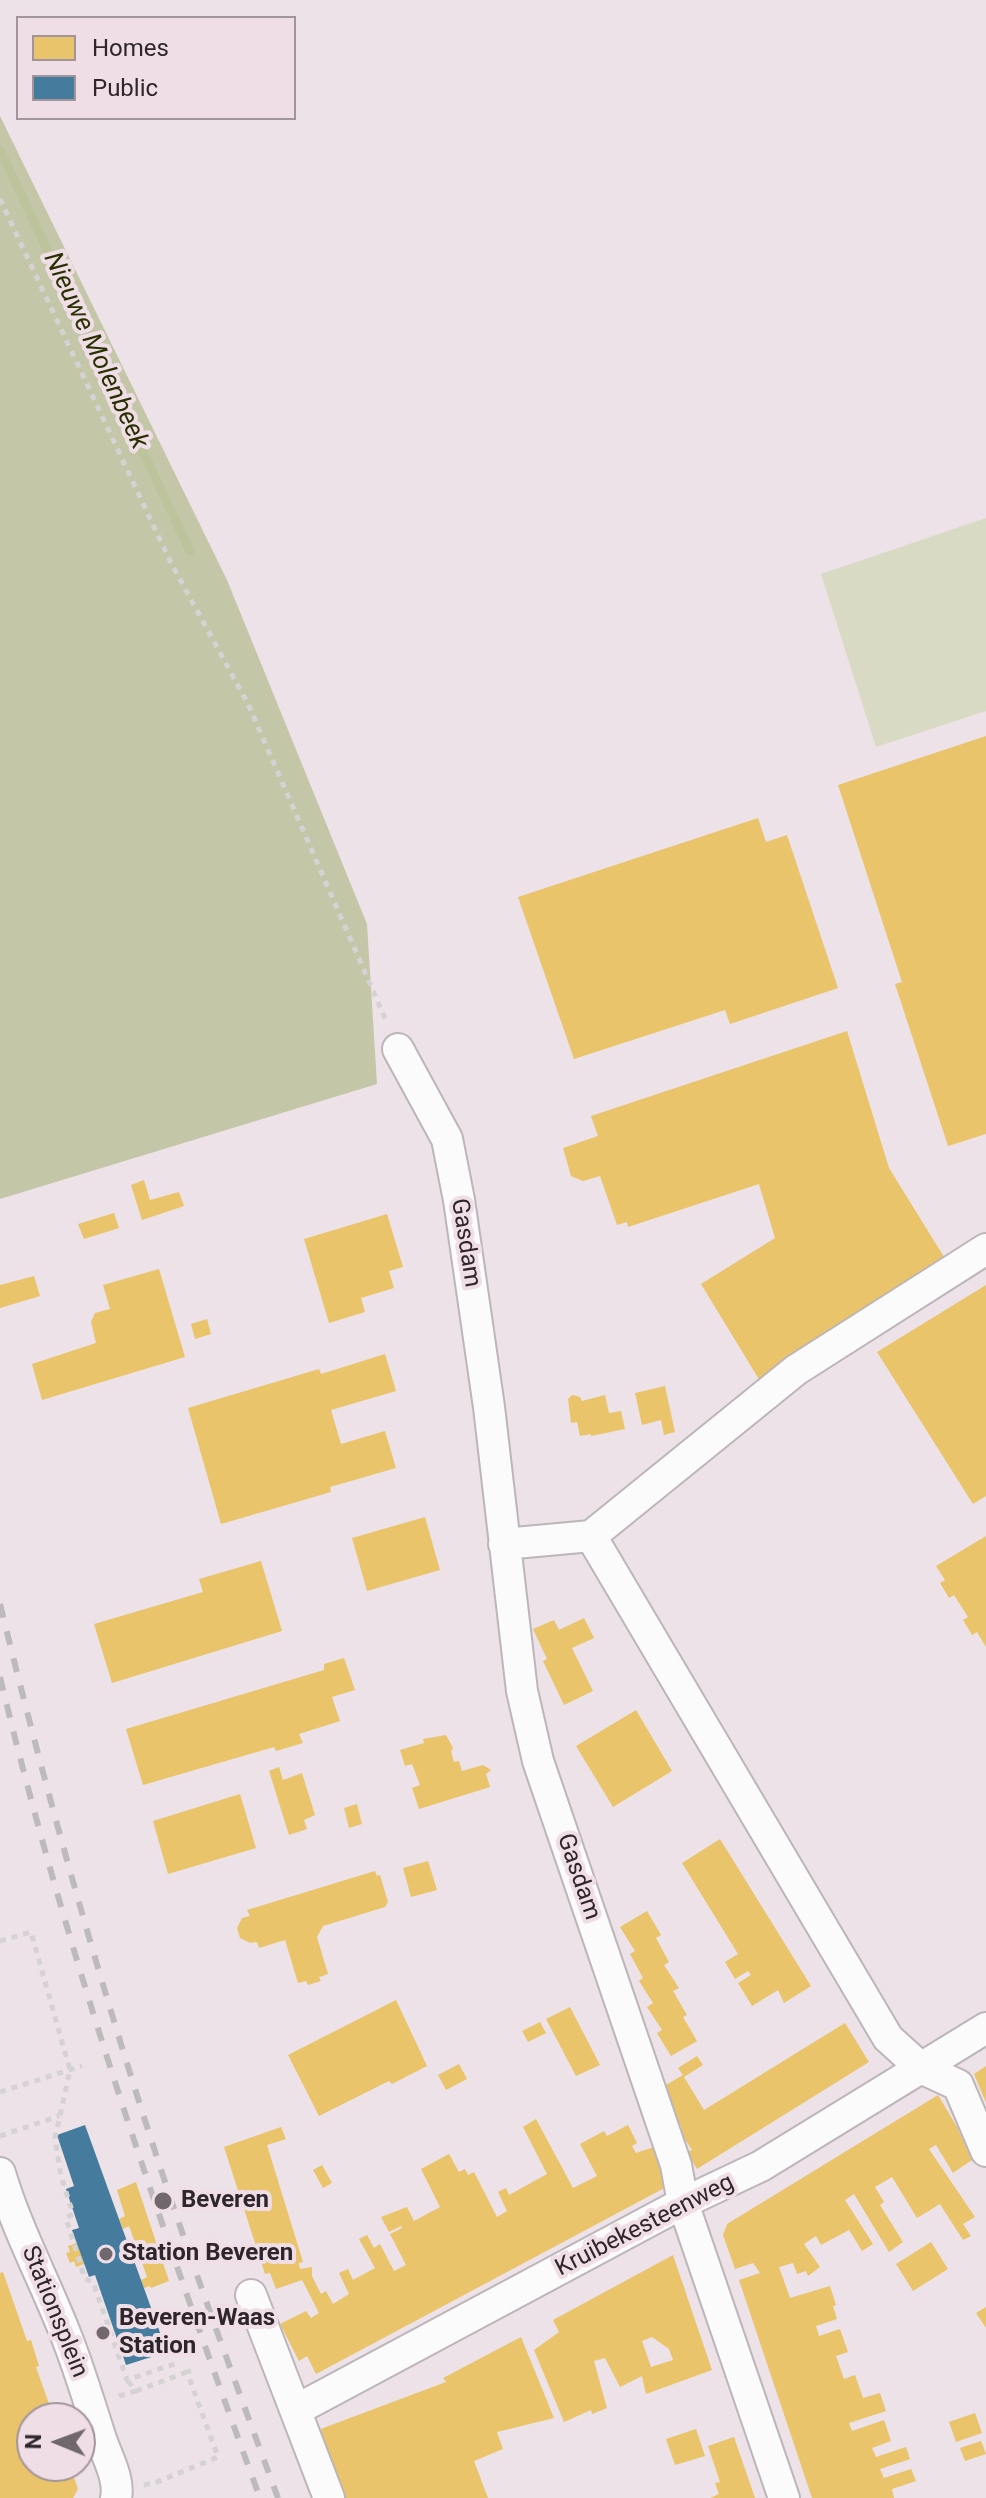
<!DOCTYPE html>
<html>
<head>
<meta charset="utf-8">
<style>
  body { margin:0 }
  #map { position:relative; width:986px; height:2498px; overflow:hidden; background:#ece2e7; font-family:Roboto,sans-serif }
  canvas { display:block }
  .legend { position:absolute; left:16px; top:16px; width:280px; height:104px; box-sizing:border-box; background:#f0dee7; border:2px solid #a2949b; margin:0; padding:10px 14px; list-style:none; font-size:24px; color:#2d262a }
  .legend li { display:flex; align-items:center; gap:16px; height:40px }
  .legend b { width:40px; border:2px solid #a2949b }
  .north { position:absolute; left:16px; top:2402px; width:80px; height:80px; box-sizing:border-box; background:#f0dee7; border:2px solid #a2949b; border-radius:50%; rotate:271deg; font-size:22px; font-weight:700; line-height:32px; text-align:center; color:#2d262a }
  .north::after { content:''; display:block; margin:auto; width:28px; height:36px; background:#70686c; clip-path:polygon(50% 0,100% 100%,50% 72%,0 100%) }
</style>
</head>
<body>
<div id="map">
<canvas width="986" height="2498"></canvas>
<ul class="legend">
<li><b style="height:22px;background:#e9c46a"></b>Homes</li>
<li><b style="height:22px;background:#457b9d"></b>Public</li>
</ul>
<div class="north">N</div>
</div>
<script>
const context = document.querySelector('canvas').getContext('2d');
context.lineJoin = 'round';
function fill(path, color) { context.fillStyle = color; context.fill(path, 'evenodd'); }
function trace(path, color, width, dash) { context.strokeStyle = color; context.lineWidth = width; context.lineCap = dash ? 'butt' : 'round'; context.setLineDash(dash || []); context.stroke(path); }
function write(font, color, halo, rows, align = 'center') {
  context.font = font + ' Roboto,sans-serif'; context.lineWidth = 8; context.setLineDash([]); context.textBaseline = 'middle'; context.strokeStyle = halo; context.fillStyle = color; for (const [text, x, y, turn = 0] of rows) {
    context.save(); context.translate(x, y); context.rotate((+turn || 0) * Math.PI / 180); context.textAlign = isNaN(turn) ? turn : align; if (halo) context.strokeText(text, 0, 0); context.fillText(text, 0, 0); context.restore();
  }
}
const green = new Path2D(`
  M986,518V711L876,747L821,574Z`);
const forest = new Path2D(`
  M0,116L227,580L367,924L377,1084L0,1199Z`);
const homes = new Path2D(`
  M986,736V1134L948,1146L895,984L902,982L838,785Z
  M758,818L766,842L787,835L838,988L730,1024L725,1010L574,1059L518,897Z
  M847,1031L889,1168L949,1265L760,1381L701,1284L775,1238L759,1184L628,1227L627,1222L617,1225L600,1176L583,1181L571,1176L563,1148L598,1136L591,1116Z
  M144,1180L150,1200L179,1192L184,1206L142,1220L131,1185Z
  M114,1213L119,1228L84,1239L78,1224Z
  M387,1214L403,1267L389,1271L394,1288L361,1298L365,1312L329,1323L304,1239Z
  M159,1269L185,1357L42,1400L32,1364L96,1343L91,1322L95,1313L110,1309L103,1285Z
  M34,1276L40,1296L0,1308V1285Z
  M986,1285V1496L973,1504L877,1352Z
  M207,1319L211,1334L195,1339L191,1324Z
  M385,1354L396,1391L331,1410L341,1444L385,1431L396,1468L330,1487L331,1492L221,1524L188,1408L319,1369L321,1374Z
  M665,1386L675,1432L664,1435L661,1420L642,1425L635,1393Z
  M605,1395L609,1413L621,1411L625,1429L591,1436V1434L580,1436L577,1422L571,1423L568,1399L572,1395L580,1397L582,1401Z
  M425,1517L440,1570L367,1591L352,1538Z
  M986,1536V1647L977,1632L972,1635L963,1620L968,1617L954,1595L949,1598L940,1583L945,1580L936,1566Z
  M261,1561L282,1631L112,1683L94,1624L203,1592L199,1579Z
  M584,1618L594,1638L572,1648L593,1691L564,1705L543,1661L547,1659L533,1629L554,1620L559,1630Z
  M344,1658L355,1690L332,1697L340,1721L299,1734L303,1743L276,1751L274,1747L143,1785L126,1729L324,1670V1664Z
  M636,1710L672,1771L613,1807L576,1746Z
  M446,1735L453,1748L451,1751L454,1762L459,1761L462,1771L483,1765L491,1770L486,1774L490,1787L419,1809L412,1788L420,1785L412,1764L405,1766L400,1750L424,1743L423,1739Z
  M279,1767L283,1780L302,1773L315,1815L304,1820L307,1829L289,1835L269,1771Z
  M240,1794L256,1848L168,1874L153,1821Z
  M357,1804L362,1824L349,1828L344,1808Z
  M720,1839L811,1986L784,2003L778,1990L752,2006L738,1983L751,1975L748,1971L735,1979L725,1962L738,1954L682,1863Z
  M428,1861L437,1890L411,1897L403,1868Z
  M375,1871L377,1876L380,1875L388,1902L385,1907L323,1926L317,1937L328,1974L319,1977L321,1981L308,1985L306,1981L298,1983L285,1940L259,1948L257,1942L250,1943L240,1938L237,1928L242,1918L250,1916L247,1910Z
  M647,1911L661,1935L656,1938L669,1962L664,1965L679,1988L673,1991L687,2015L683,2017L697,2041L671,2056L657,2033L662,2030L647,2007L653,2003L639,1981L643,1978L630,1954L635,1951L620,1927Z
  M396,2000L427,2066L392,2084L389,2081L319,2116L288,2055Z
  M570,2007L600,2065L576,2076L546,2019Z
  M540,2022L546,2033L528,2042L522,2031Z
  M845,2023L869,2062L697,2169L687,2152L692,2150L679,2130L682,2128L674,2115L664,2086L683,2075L678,2068L697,2056L703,2065L684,2077L704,2110Z
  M459,2064L467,2079L446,2090L438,2075Z
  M986,2066V2103L974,2074Z
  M938,2095L957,2127L972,2160L953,2173L936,2145L929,2149L975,2217L963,2224L971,2236L963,2240L940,2204L917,2218L892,2177L875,2187L884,2202L880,2205L903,2242L889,2252L854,2194L845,2200L873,2244L862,2251L849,2230L821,2245L816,2236L804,2244L820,2267L808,2276L806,2271L797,2274L793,2263L779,2267L790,2298L830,2286L836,2305L833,2306L837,2319L816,2326L819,2336L840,2329L848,2352L836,2356L844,2379L855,2375L863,2398L880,2393L886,2411L849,2423L852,2431L884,2420L891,2441L872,2448L876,2457L906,2447L910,2459L880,2469L884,2478L911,2469L916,2481L892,2489L894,2498H812L739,2280L760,2273L753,2263L735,2269L723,2235L727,2224Z
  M536,2119L573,2188L597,2176L580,2144L604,2131L607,2136L628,2125L637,2143L632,2146L636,2153L657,2146L670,2185L316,2374L307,2356L299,2361L280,2324L306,2311L311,2318L319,2313L302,2280L276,2289L270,2273L265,2274L224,2147L281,2127L286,2139L267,2145L303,2262L299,2263L300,2269L312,2267V2276L321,2294L326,2291L333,2304L349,2294L339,2273L348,2269L353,2280L375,2268L359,2239L367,2235L374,2248L380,2244L394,2271L406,2265L390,2234L402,2228L401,2226L389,2232L381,2217L407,2207L414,2221L440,2207L421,2169L449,2154L459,2172L465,2169L468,2175L474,2172L497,2217L507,2211L498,2192L506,2188L509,2195L547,2174L523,2127Z
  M322,2165L332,2183L323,2188L313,2170Z
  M136,2182L169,2281L151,2288L150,2286L144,2288L141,2280L147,2277L129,2226L123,2229L119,2219L125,2216L117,2190Z
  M931,2242L948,2269L913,2291L896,2264Z
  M77,2243L84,2264L76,2267L74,2261L70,2263L66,2253L70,2252L68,2246Z
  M673,2255L712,2370L646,2394L642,2376L620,2387L605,2358L594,2361L607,2408L592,2414L591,2410L564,2422L534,2350L559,2332L553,2320ZM652,2337L669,2349L673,2360L651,2367L642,2341Z
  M3,2272L27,2341L31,2340L39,2366L36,2367L54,2418H32V2466H70L78,2489L73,2498H0V2273Z
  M986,2307V2328L976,2313Z
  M521,2337L554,2418L497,2432L503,2449L474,2461L488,2498H343L318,2430L446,2382L443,2378Z
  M975,2413L982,2433L956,2442L949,2422Z
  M696,2429L705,2456L675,2465L666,2439Z
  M734,2437L755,2498H710L719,2494L715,2483L720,2482L708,2446Z
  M981,2441L986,2454L965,2461L960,2448Z`);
const public = new Path2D(`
  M85,2125L167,2352L126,2365L95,2275L89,2277L72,2230L79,2228L66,2189L74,2186L57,2135Z`);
const stream = new Path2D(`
  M0,150L190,551`);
const path = new Path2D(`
  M0,199L170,561L248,704L387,1023
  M0,1941L31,1932L70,2070L55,2138L61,2176L73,2214L66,2218L85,2279L93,2282L127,2380L180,2362
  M0,2092L82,2066
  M0,2136L59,2116
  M136,2391L187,2372
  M119,2396L136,2391L127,2380L129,2379
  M144,2485L157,2482L218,2457L187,2372L193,2370`);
const street = new Path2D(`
  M398,1049L447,1139L459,1200L489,1407L522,1691L538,1761L676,2165L683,2203L784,2498
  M986,1249L796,1370L591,1536L888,2038L921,2068L958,2085L986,2151
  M504,1544L591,1536
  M0,2173C16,2227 42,2276 63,2328C78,2364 89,2402 101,2439C107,2457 120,2479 116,2498
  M251,2295L329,2498
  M296,2410L683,2203L761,2166L986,2028`);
const rail = new Path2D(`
  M0,1604C44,1784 94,1963 151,2139C190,2260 234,2379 278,2498
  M0,1677C67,1957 161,2228 260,2498`);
const markers = [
  [163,2201,10,"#70686c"],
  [106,2254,8,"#70686c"],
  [103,2333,8,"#70686c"]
];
const streetNames = [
  ["Gasdam",465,1243,81],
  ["Gasdam",578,1877,71],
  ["Kruibekesteenweg",645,2226,-27],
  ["Stationsplein",54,2312,68]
];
const poiNames = [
  ["Beveren",181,2201],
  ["Station Beveren",122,2254],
  ["Beveren-Waas",119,2319],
  ["Station",119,2347]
];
const waterNames = [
  ["Nieuwe Molenbeek",95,351,65]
];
fill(green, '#d9dac4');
fill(forest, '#c4c6a8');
fill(homes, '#e9c46a');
fill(public, '#457b9d');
trace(stream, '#bdc39b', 9);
trace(street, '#bcb5b9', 34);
trace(path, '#d5d2d3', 5, [6, 6]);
trace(street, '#fcfbfb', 30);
trace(rail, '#bdbabc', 6, [14, 14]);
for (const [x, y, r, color] of markers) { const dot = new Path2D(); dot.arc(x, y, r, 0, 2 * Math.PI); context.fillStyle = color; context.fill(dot); trace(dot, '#f0dee7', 3); }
write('24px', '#2d262a', '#f0dee7', streetNames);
write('bold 24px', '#2d262a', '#f0dee7', poiNames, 'left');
write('italic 26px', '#2a3101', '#f0dee7', waterNames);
</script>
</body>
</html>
